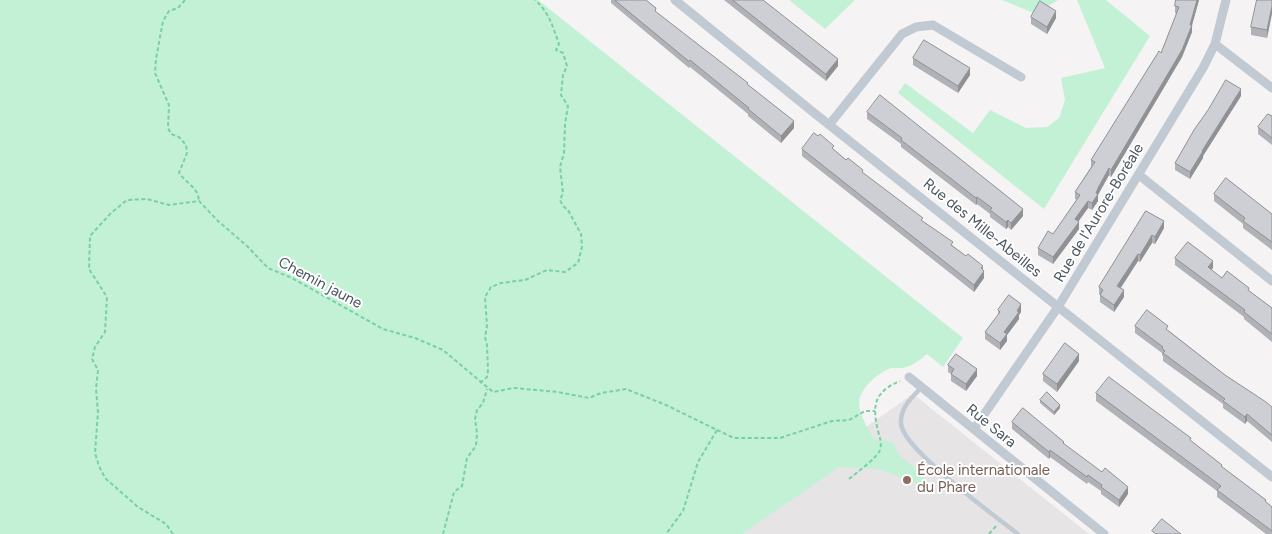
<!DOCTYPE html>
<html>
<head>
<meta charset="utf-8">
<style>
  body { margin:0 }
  canvas { display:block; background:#f5f3f3 }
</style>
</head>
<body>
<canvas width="1272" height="534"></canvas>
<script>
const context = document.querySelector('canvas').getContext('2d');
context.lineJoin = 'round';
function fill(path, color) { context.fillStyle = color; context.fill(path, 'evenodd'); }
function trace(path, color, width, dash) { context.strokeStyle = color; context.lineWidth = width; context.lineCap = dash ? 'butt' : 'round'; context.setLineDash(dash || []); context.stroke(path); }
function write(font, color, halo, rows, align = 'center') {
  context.font = font + ' Figtree,sans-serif'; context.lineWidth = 4; context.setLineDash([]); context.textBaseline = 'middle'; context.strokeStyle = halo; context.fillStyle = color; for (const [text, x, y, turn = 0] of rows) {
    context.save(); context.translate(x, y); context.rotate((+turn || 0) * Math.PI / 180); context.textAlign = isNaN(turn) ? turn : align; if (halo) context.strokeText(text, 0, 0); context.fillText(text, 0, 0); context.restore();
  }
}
const education = new Path2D(`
  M913,394L1089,534H718L866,427Z`);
const green = new Path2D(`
  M0,0H538L963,338L943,367L927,354C920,360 913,366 903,368C898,368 893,367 888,369C876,375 859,389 859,404C859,414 869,431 874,439L893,442L899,455L925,476L922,486L879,469L839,467L742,534H0Z
  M789,0H855L825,29Z
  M1002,0H1058L1036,14Z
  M1077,0H1106L1150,36L1044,209L898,93L905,83L973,133L990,110L1026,128L1047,127L1059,118L1065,100L1061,78L1105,68Z`);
const path = new Path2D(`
  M185,0L178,8L169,11L163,21L156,59L155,73L169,105L168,128L171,134L179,137L186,145L187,153L179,173C187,184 198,187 199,201
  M480,383L487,377L488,370L487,345L485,337L487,326L485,297L491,287L501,283L525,280L547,270L565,272L578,263L582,247L581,234L568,210L563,206L560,200L563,193L560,167L564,153L565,124L568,106L561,95L563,75L567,66L563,53L556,50L559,44C553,27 549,12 535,0
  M717,430L734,438H780L832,421L849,420L865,411H875
  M849,479C856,473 877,458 880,450C882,443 880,438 878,431C872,405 874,392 900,381
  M173,534L166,524L138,507L105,478L99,466L95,453L98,412L96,389L98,370L92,359L95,347L105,332L107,297L89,269L90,236L111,213L127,200L147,199L169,205L199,201L218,221L247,246L268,268L292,278L383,329L415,338L443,350L493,392L514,388L558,392L589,398L601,393L626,389L666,405L717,430L698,462L683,511L666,534
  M443,534L454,492L462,486L467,458L476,446L477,433L475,419L477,410L483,403L487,389
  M989,534L996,526`);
const lane = new Path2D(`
  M921,388C911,398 900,408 901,424C903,449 995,516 1018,534`);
const street = new Path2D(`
  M675,0L813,112L1272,477
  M1215,44L1272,88
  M829,125L902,34L916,27L933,25L1021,77
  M1139,175L1272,281
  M909,377L1104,534
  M974,429L1058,307L1203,68L1215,44L1226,0`);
const wall = new Path2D(`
  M611,0H646L656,12L748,86L794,128L781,143L748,116V114L690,67L689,68L611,3Z
  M724,0H763L838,66L826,81Z
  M1176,0H1199L1192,25V32L1182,57L1111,177L1109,175L1099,193L1098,195V201L1092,210L1088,208L1078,222L1079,229L1053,264L1038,255V248L1053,234L1077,200L1075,199V192L1091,167V160L1161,53L1177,14L1175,13V6Z
  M1272,0V13L1267,38L1251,35V27Z
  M1031,17L1056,18L1047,34L1031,24Z
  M913,58L970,75L958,93L913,65Z
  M1241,96L1203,156V158L1190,179L1175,170V163Z
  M867,112L1023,216L1011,230L1008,227L1006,229L990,217V214L977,204L976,205L901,147V144L867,119Z
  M1272,116V145L1258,134V127Z
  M802,149L834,150L983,270L984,278L974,292L802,156Z
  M1214,194L1272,214V250L1243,228V224L1214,201Z
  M1146,211L1164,228L1155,244L1152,243L1140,262L1138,261L1121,288L1124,297L1114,312L1100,302V295L1099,294V287Z
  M1175,258L1213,268L1211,270L1222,278L1249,291L1272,308V342L1244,319V317L1175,265Z
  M998,310L1021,312L1019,315V319L1007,335V341L1000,350L985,339V332L998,315Z
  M1135,326L1168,330L1225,375L1272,407V442L1247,421L1245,424L1223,408V404L1163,361V356L1162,355V353L1135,333Z
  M1079,361L1057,392L1043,381V374Z
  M948,365L977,376L966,391L951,381V374L948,372Z
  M1096,393L1191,441L1222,467L1272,507V534H1266L1217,497V491L1096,401Z
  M1040,400L1060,408L1054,415L1040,403Z
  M1012,422L1064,444L1128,494L1119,507L1101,494V491L1088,482L1087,484L1050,457L1049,459L1012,429Z`);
const shadedWall = new Path2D(`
  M1197,0H1199L1192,25V32L1182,57L1111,177V170L1190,25Z
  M1272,6V13L1267,38V30Z
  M1056,11V18L1047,34V27Z
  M838,59V66L826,81V74Z
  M970,68V75L958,93V86Z
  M1241,89V96L1203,156V158L1190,179V172L1202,151Z
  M794,121V128L781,143V136Z
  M1109,168V175L1099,193L1098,195V201L1092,210V203L1096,193Z
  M977,197V204L976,205V198Z
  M1088,201V208L1075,226V219Z
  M1023,209V216L1011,230V223Z
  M1008,220V227L1006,229V222Z
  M1164,221V228L1155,244V237Z
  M1079,222V229L1053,264V257Z
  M1152,235V243L1140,262V255Z
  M1138,254V261L1117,293V286Z
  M1213,261V268L1208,274V267Z
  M983,266V273L984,271V278L974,292V285Z
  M1124,290V297L1114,312V305Z
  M1021,304V312L1019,315V319L1007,335V341L1000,350V343L1004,332L1017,311Z
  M1079,354V361L1057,392V384Z
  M977,369V376L966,391V384Z
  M1060,405V408L1054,415V412Z
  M1247,414V421L1245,424V417Z
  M1050,450V457L1049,459V452Z
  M1128,487V494L1119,507V500Z`);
const building = new Path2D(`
  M615,0H646L656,8L655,11L748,83L747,84L794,121L781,136L748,109L749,108L690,60L689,61Z
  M733,0H763L838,59L826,74Z
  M1176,0H1197L1190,25H1192L1182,50L1111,170L1109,168L1099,186L1096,193L1098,194L1092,203L1088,201L1075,219L1079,222L1053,257L1038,248L1048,231L1053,234L1080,195L1075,192L1095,162L1091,160L1159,51L1161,53L1179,7L1175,6Z
  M1257,0H1272V6L1267,30L1251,27Z
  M1040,1L1056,11L1047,27L1031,17Z
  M924,40L970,68L958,86L913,58Z
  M1226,80L1241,89L1202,151H1203L1190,172L1175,163L1194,130L1208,110Z
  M880,95L1023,209L1011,223L1008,220L1006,222L990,210L992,208L977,197L976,198L901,140L902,138L867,112Z
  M1268,114L1272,116V138L1258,127Z
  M814,133L818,136L820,134L834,146L832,148L846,160L848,158L863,170L862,172L923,218L921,220L953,242L951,245L966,256L968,254L983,266L981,268L984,271L974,285L802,149Z
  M1226,178L1272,214V242L1243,221L1245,218L1214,194Z
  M1146,211L1164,221L1155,237L1152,235L1140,255L1138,254L1117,286L1124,290L1114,305L1100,295L1103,290L1099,287Z
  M1188,242L1213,261L1208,267L1222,278L1227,271L1249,288L1248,290L1272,308V334L1244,312L1245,310L1175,258Z
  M1009,295L1021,304L1017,311L1019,312L1004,332L1007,334L1000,343L985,332L1000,312L998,310Z
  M1147,310L1168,326L1166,329L1225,375L1266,402L1272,407V435L1247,414L1245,417L1223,401L1225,399L1163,353L1165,351L1162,348L1163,347L1135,326Z
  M1065,343L1079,354L1057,384L1043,374Z
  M956,354L977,369L966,384L951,374L954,369L948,365Z
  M1109,377L1191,438L1190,440L1222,465L1221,466L1266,500L1265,501L1272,507V531L1217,490L1221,486L1096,393Z
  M1047,392L1060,405L1054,412L1040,400Z
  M1023,408L1064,442L1063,443L1102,472L1105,468L1128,487L1119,500L1101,487L1102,485L1088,475L1087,477L1050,450L1049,452L1012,422Z
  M1162,519L1181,534H1156L1152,531Z`);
const markers = [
  [907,480,5,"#8d6e63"]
];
const streetNames = [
  ["Rue de l'Aurore-Boréale",1099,213,-59],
  ["Rue des Mille-Abeilles",982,228,39],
  ["Chemin jaune",320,283,28],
  ["Rue Sara",991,426,39]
];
const educationNames = [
  ["École internationale",917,471],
  ["du Phare",917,488]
];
fill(education, '#e6e4e5');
fill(green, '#c3f1d5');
trace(path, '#7ad0a6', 2, [4, 2.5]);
trace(lane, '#c1cad2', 4.5);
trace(street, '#c1cad2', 9);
fill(wall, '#b0b2b7');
fill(shadedWall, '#909195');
fill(building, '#cdcfd5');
trace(building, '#909195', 1);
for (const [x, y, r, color] of markers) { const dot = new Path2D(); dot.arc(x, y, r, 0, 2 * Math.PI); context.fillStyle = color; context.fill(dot); trace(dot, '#fff', 2); }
write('15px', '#4a5661', '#fff', streetNames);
write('15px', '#785e54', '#fff', educationNames, 'left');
</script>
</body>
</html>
